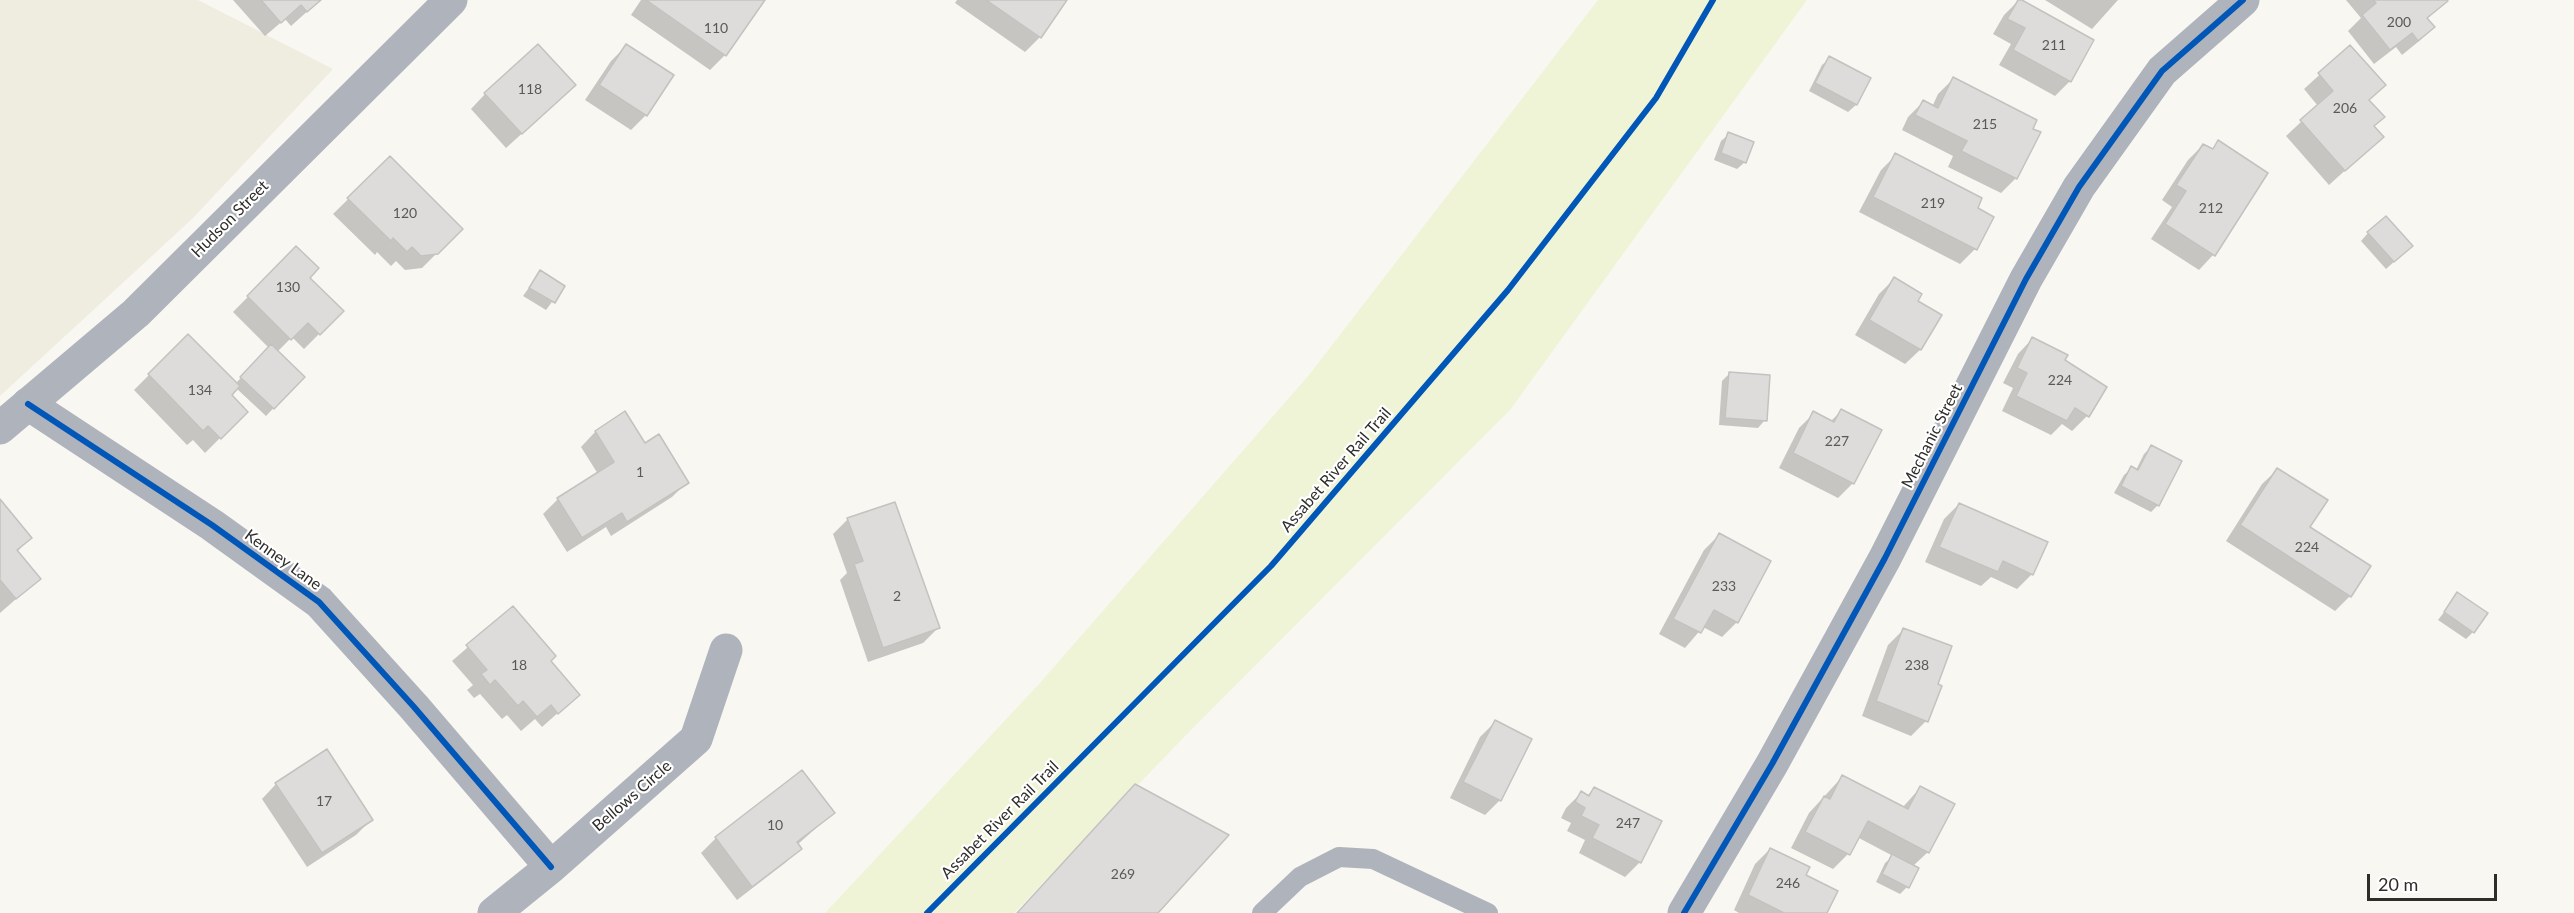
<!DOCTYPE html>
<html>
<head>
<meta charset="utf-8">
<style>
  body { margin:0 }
  #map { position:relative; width:2574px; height:913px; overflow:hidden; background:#f8f7f2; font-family:Lato,sans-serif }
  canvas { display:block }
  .scale { position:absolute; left:2367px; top:874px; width:130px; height:27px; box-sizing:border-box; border:3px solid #2e2d29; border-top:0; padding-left:8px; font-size:18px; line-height:21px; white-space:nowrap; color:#2e2d29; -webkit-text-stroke:4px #fff; paint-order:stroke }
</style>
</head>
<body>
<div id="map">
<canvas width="2574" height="913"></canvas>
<div class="scale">20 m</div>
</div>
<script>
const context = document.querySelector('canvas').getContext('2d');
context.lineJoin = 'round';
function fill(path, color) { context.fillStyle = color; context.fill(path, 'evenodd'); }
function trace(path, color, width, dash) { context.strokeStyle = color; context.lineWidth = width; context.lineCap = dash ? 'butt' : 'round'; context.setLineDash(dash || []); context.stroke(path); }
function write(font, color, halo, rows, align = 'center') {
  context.font = font + ' Lato,sans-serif'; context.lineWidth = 4.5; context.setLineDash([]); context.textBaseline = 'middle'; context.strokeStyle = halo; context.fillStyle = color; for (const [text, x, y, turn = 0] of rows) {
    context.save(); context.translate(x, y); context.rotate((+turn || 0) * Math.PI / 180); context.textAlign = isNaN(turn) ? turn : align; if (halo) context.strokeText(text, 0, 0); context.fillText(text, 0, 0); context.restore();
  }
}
const built = new Path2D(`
  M0,0H198L333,69L192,219L0,396Z`);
const green = new Path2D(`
  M1598,0H1807L1510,410L1191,730L1014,913H825L1039,684L1309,375Z`);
const shadow = new Path2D(`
  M233,0H320L291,26L285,19L265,36Z
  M641,0H763L725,55L710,70L631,15Z
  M957,0H1065L1040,37L1025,52L955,3Z
  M2019,0L2070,81L2055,96L1999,65L2011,44L1993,34L2004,15Z
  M2045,0H2118L2092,29Z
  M2346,0H2445L2446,1L2427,19L2433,27L2418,42L2402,55L2396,47L2374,64L2348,31L2361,18Z
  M626,46L672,75L646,115L631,130L585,100L611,61Z
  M2350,47L2384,85L2368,101L2372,127L2382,137L2329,185L2286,136L2318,106L2304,89Z
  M1830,58L1869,78L1856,105L1848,112L1809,91L1822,65Z
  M1953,79L2016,178L2001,193L1948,167L1953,156L1902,130L1908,117L1923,102L1932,107L1938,94Z
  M485,94L559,100L506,148L471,109Z
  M1729,134L1745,162L1737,169L1714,160L1721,141Z
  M2218,142L2213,255L2199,270L2151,239L2172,207L2162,200L2188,160L2203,145L2211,150Z
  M1896,155L1976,209L1975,249L1960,264L1859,212L1881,170Z
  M390,158L461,229L422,268L405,270L396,261L391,266L377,252L375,255L333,214Z
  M2368,233L2404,253L2386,269L2361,241Z
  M296,248L308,278L342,311L304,349L292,337L277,352L303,377L266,416L236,388L230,395L246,412L205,453L193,440L187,445L134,390L188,336L236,383L269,348L233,312Z
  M540,272L563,287L546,310L523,296Z
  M1894,279L1916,302L1940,315L1920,350L1905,364L1855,335L1879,294Z
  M2032,339L2063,361L2087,416L2072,431L2062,424L2051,435L2002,411L2013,388L2003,383L2018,354Z
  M1730,373L1765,420L1758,428L1719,425L1722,381Z
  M1841,411L1853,483L1838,498L1779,468L1799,428L1814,413L1830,422Z
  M625,413L644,445L687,482L672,497L611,536L606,527L567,552L543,514L558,499L598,474L581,447L595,432Z
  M2151,447L2158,505L2151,512L2114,493L2124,475L2132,468L2136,470L2144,454Z
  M2277,470L2308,528L2350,596L2335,611L2226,541L2262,484Z
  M0,502L30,538L17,552L39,579L0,613Z
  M1959,504L2032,574L2017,589L1991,577L1981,586L1925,562L1944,519Z
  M848,519L938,628L923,643L868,662L840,580L847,573L833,534Z
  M1719,535L1737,622L1722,637L1703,627L1685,648L1659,634L1704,550Z
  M2458,594L2473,632L2466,639L2438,620Z
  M513,608L549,661L578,695L542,727L535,719L521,731L507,715L502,719L480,694L474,698L467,690L473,685L452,661Z
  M1903,630L1936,685L1940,687L1926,721L1911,736L1862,716L1888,645Z
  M1495,722L1500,800L1485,815L1450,798L1480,737Z
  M802,772L833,813L797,845L800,848L785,863L737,900L701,853L716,838Z
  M1842,777L1902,808L1920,788L1928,852L1913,866L1907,887L1900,894L1876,882L1885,863L1893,856L1857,837L1848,854L1833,869L1791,848L1809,813Z
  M276,784L371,820L356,835L307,867L262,799Z
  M1594,788L1640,862L1625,877L1579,853L1585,840L1567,831L1571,823L1561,818L1566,808L1581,793L1587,796Z
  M1770,849L1804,876L1826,913H1739L1734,910L1755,864Z`);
const building = new Path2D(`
  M261,0H321L307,12L301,5L281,23Z
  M646,0H765L726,56Z
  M986,0H1067L1041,38Z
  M2018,0H2022L2094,40L2071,82L2013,50L2025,28L2007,19Z
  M2373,0H2447L2448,1L2427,18L2435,27L2418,41L2412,33L2390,50L2362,15L2376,3Z
  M538,44L576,85L522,134L484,93Z
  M626,44L674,75L647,116L599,85Z
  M2350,45L2386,85L2369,100L2385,117L2374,126L2384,137L2345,171L2300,120L2333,91L2318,73Z
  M1829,56L1871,78L1857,105L1815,83Z
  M1953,77L2037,120L2033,129L2041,132L2017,179L1961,151L1967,141L1915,115L1923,100L1938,108Z
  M1728,132L1754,142L1746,163L1721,153Z
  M2218,140L2268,173L2215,256L2165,224L2186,191L2176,185L2203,144L2213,149Z
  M1895,153L1982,198L1978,208L1994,217L1977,250L1873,197Z
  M390,156L463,229L438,254L421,256L412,247L407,252L393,238L391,241L347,198Z
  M2386,216L2413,246L2394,262L2367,232Z
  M296,246L319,268L310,278L344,311L320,335L308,323L291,340L247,296Z
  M540,270L565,286L555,303L529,288Z
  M1894,277L1922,294L1918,301L1942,315L1921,350L1869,320Z
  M188,334L240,386L232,395L248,412L221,439L208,426L203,431L148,374Z
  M2032,337L2068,355L2065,360L2107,387L2089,417L2075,408L2067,421L2016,396L2027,373L2017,368Z
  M271,344L305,377L274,409L240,377Z
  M1729,372L1770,375L1767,421L1725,418Z
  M1841,409L1882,430L1854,484L1793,453L1813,411L1834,422Z
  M625,411L645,443L659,434L689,483L627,522L622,513L582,538L557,498L614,462L595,431Z
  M2151,445L2182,461L2159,506L2121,486L2131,466L2138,470Z
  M2277,468L2328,500L2310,527L2371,566L2351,597L2240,525Z
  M0,499L32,538L17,550L41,579L16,599L0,580Z
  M895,502L940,628L883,648L854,564L863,561L847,518Z
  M1959,503L2048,542L2033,575L2003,561L1998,572L1939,547Z
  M1719,533L1771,561L1738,623L1714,610L1701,633L1673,619Z
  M2457,592L2488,613L2474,633L2444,612Z
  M513,606L556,656L551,661L580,695L558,714L551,705L537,717L523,701L518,706L495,680L490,685L481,674L487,670L466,645Z
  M1903,628L1952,646L1938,684L1942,686L1928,722L1876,701Z
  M1495,720L1532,739L1501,801L1463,782Z
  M327,749L373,820L322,853L275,783Z
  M802,770L835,813L797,842L802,849L752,887L715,837Z
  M1842,775L1908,809L1920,786L1955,804L1929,853L1868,821L1850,855L1805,832L1824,796L1830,799Z
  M1135,784L1229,835L1158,913H1017Z
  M1594,787L1662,821L1641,863L1592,838L1599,825L1581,816L1585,808L1575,802L1581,791L1589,796Z
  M1770,848L1810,867L1806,875L1838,891L1827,913H1784L1748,895Z
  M1892,854L1919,868L1909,888L1882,874Z`);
const service = new Path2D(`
  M1262,913L1300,877L1339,857L1373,859L1488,913`);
const minor = new Path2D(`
  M28,404L212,525L319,602L414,707L551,867
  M494,913L551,867L696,739L726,650
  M1684,913L1772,764L1885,558L2026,279L2079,187L2162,71L2243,0`);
const tertiary = new Path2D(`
  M0,428L136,313L451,0`);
const cycleway = new Path2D(`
  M28,404L212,525L319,602L414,707L551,867
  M927,913L1271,566L1508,290L1656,98L1713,0
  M1684,913L1772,764L1885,558L2026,279L2079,187L2162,71L2243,0`);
const numberNames = [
  ["200",2399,22],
  ["110",716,28],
  ["211",2054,45],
  ["118",530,89],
  ["206",2345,108],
  ["215",1985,124],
  ["219",1933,203],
  ["212",2211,208],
  ["120",405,213],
  ["130",288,287],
  ["224",2060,380],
  ["134",200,390],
  ["227",1837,441],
  ["1",640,472],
  ["224",2307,547],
  ["233",1724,586],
  ["2",897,596],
  ["18",519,665],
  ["238",1917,665],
  ["17",324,801],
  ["247",1628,823],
  ["10",775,825],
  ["269",1123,874],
  ["246",1788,883]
];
const streetNames = [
  ["Hudson Street",230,219,-45],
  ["Mechanic Street",1932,436,-63],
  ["Assabet River Rail Trail",1336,470,-49],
  ["Kenney Lane",283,560,36],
  ["Bellows Circle",632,796,-41],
  ["Assabet River Rail Trail",1000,820,-45]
];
fill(built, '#efece0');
fill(green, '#eff4d6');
fill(shadow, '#0003');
fill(building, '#dedcda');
trace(building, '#c4c2c0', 1.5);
trace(service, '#afb3bb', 20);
trace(minor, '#afb3bb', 33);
trace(tertiary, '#afb3bb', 33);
trace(cycleway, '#0057b8', 6);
write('14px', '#5a5955', null, numberNames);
write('16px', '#2e2d29', '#fff', streetNames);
</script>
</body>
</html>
